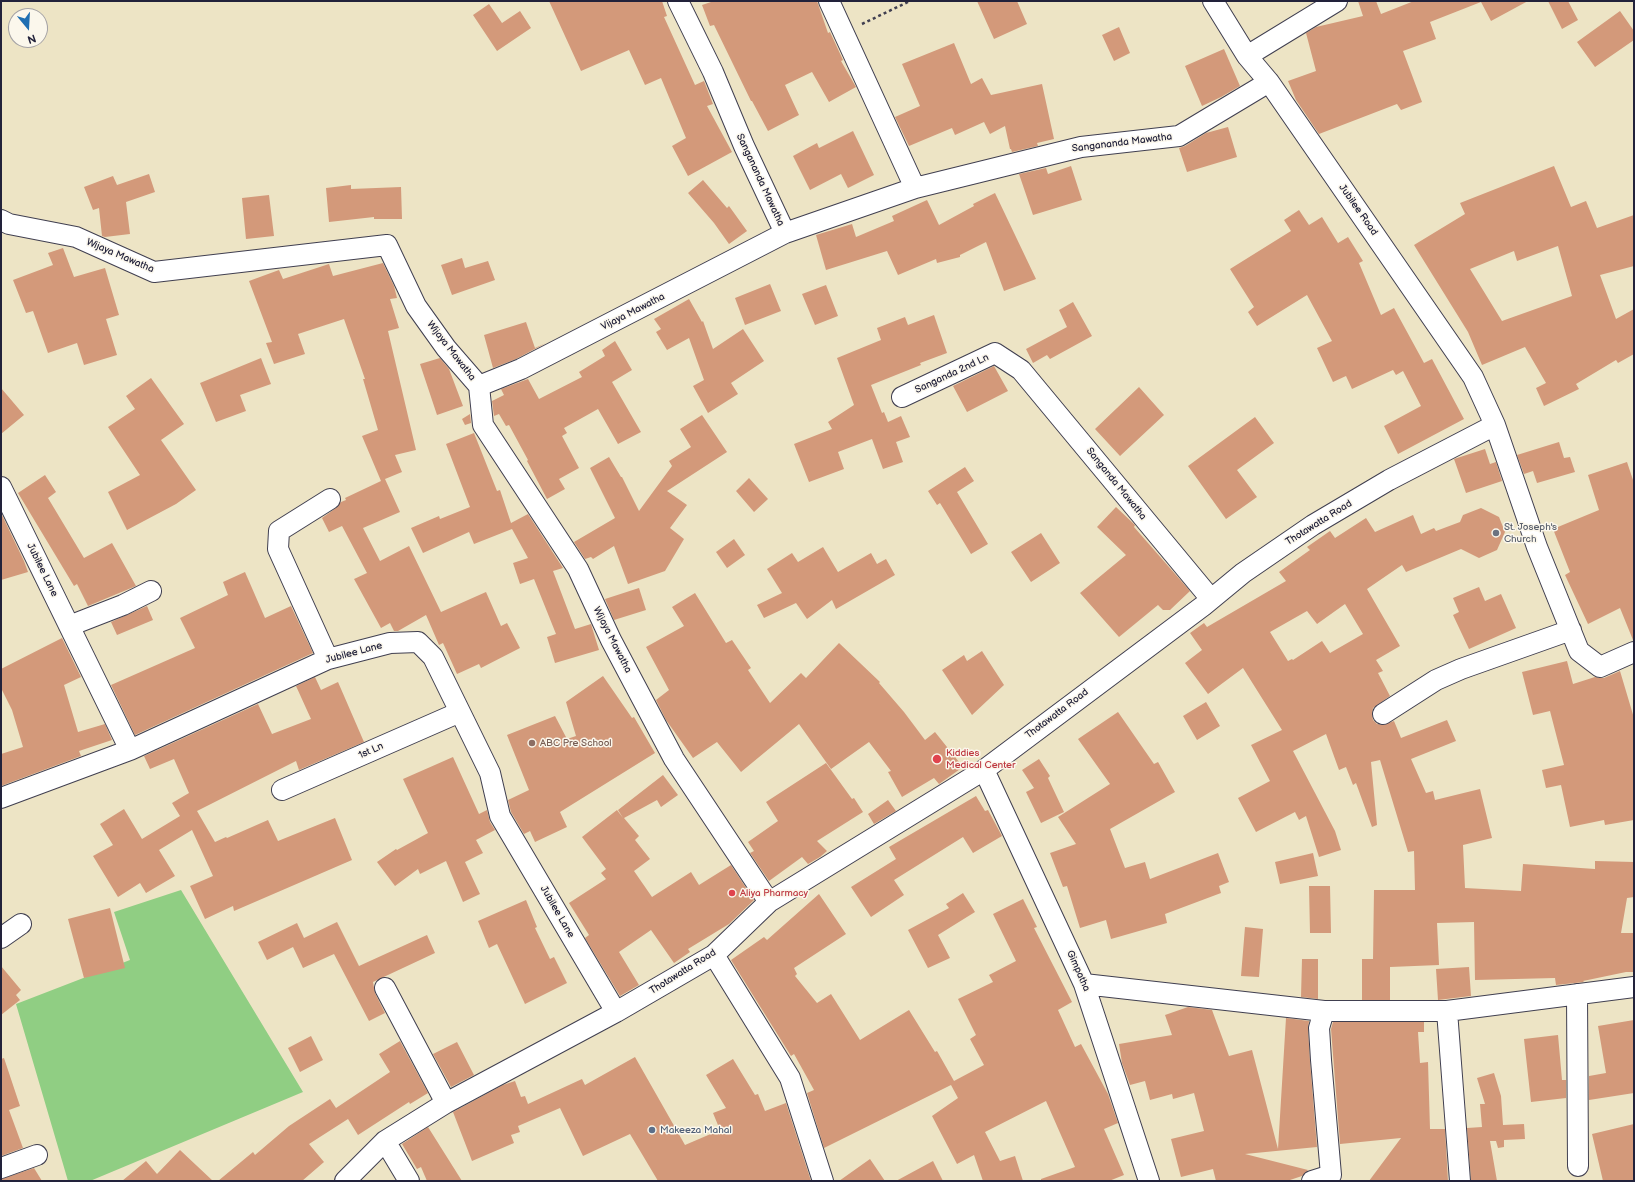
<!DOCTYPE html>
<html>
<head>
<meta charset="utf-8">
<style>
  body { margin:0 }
  #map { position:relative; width:1635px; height:1182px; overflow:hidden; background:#ede4c5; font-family:"Balsamiq Sans",sans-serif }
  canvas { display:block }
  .frame { position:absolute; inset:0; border:2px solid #22223b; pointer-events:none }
  .north { position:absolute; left:8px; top:8px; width:40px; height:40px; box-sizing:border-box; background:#fbf7ec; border:1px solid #a4a2a5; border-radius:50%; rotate:162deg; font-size:11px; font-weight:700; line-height:16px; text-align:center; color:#22223b }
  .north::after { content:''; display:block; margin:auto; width:14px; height:18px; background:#1f6fb2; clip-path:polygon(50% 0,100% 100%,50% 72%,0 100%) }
</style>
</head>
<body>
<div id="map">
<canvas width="1635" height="1182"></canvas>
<div class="frame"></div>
<div class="north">N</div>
</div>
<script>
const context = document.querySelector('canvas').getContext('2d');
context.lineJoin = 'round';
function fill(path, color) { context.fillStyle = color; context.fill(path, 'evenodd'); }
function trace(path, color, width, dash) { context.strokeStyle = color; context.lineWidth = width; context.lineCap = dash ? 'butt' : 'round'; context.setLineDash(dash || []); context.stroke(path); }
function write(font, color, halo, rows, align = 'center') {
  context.font = font + ' "Balsamiq Sans",sans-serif'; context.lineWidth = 3; context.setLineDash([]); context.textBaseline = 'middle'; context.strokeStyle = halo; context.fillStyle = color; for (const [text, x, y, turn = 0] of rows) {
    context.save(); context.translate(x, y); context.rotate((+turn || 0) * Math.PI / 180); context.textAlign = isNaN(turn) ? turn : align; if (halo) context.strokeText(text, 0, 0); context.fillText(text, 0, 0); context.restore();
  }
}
const green = new Path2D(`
  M181,890L303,1092L90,1181H68L16,1004L130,960L114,912Z`);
const building = new Path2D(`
  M549,1H662L667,16L664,17L695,85L704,81L713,104L707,106L732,152L688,176L672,146L686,138L661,78L645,85L629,50L581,71Z
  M714,1H817L828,33L830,32L843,60L841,61L856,87L829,102L812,72L785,85L799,115L768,131L752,101H751L714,25L710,26L702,5Z
  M977,1H1017L1027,24L994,39Z
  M1358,1H1376L1381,14L1414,1H1528L1491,21L1481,2L1430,22L1436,39L1403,51L1422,102L1401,110L1397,104L1319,134L1296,100L1288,81L1316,71L1306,33L1316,27L1363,16Z
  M1548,1H1568L1578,20L1562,29Z
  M489,4L502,23L520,11L531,28L497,51L473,15Z
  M1620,11L1634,31V40L1595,67L1577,42Z
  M1119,27L1130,53L1114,61L1102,35Z
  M954,43L971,84L982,78L991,95L1042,84L1054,139L1037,143L1038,146L1012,152L1011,149H1010L1005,126L990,134L984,122L955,135L952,128L909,146L895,117L920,106L902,64Z
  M1224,49L1240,86L1221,97L1202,106L1185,66Z
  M1228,127L1237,157L1187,172L1179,148L1185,146L1206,133Z
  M853,131L874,175L848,188L841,174L810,190L793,156L817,143L819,148Z
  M1071,166L1082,200L1033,215L1019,174L1046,168L1048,174Z
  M1554,166L1571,207L1586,201L1597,228L1634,215V266L1600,275L1616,319L1634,309V354L1618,363L1616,360L1576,384L1579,389L1544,406L1536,388L1546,383L1525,347L1482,365L1468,332L1414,245L1465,214L1460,203ZM1558,246L1572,296L1502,321L1470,269L1514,251L1517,261Z
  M149,174L155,192L126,202L130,234L105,237L102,236L99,208L93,210L84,187L113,176L117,185Z
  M703,180L727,208L729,206L747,231L729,244L714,223L688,193Z
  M351,185V189L401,187L402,219H374V217L329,222L326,188Z
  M995,193L1036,279L1004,291L986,242L960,255V257L937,263L936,259L898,275L887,251L826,270L816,235L852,224L856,237L894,221L892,216L927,200L939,225L974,206L973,204Z
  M269,195L274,236L246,239L242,198Z
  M1299,210L1309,225L1322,217L1338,243L1348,237L1363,261L1359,263L1381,315L1394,308L1424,363L1432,359L1464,419L1398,454L1384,426L1421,406L1403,371L1396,375L1393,370L1352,389L1346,376L1333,382L1317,348L1332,341L1307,295L1257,326L1248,312L1254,307L1230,269L1291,231L1284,220Z
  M63,248L74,277L105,268L119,315L106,319L117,355L84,365L77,343L48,353L33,311L26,313L13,280L53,265L48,253Z
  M462,258L465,268L488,261L495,280L452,295L441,265Z
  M383,263L394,286L397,298L390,299L399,328L388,331L416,450L395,455L402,472L385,479L400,512L363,528L380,561L409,546L441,612L486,592L501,626L507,623L520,648L481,668L479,664L457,674L443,643L439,645L426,615L398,631H394L390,623L381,628L354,579L367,573L342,526L329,532L322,518L336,508L341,502L346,500L345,498L381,481L362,436L378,430L363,379H365L344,319L298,334L305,354L274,364L266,343L272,342L249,281L279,270L283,279L329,264L333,276Z
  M770,284L781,311L745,325L735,298Z
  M826,285L838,316L815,325L802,294Z
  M689,299L702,322L703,321L713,349L743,329L764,361L731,383L738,394L708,413L693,386L704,380L689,338L667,350L656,332L661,329L654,319Z
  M1073,302L1092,336L1050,359L1047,355L1033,363L1026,349L1067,327L1059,310Z
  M934,315L947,353L920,363L921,365L871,385L882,413L884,412L888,422L901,416L910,437L896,442L903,462L883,469L872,439L838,452L844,469L809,482L794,444L832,429L828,422L854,405L837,358L881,340L877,328L905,317L908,325Z
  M526,322L535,348L546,343L516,359L493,368L484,335Z
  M615,341L632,370L612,382L641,432L618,444L598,409L564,428L567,433L562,436L579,468L559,479L565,489L547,499L527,461L528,460L509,425L506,426L499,414L494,416L492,401L504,395L501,389L528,379L539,399L582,377L579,372L605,356L602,350Z
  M261,358L271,384L240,395L246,411L216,422L200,383Z
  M440,358L449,369L463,406L437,415L420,364Z
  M994,366L1008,391L967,412L953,386Z
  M151,378L184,424L161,440L196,490L176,504L127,530L108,492L140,475L108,427L135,409L126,396Z
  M1139,387L1164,415L1120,456L1095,429Z
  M1,388L24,415L1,434Z
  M470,414L471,423L465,425L462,419Z
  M702,415L727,452L667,491L687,505L670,528L684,539L665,571L628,584L614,546L593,559L591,557L585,559L574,542L615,518L590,468L609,457L621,477H622L639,511L672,466L669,461L691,447L680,429Z
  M1255,417L1274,443L1237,470L1257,497L1226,519L1188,466Z
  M474,433L497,491L500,490L511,523L528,514L563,568L553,571L575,629L591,624L599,650L555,663L547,637L556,634L534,579L520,584L513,563L528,558L512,529L474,544L469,532L423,553L411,528L439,516L440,519L470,507L446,444Z
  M1559,442L1564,458L1570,457L1575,472L1537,483L1533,471L1524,474L1517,455Z
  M1485,449L1490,464L1496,462L1502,481L1466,493L1454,459Z
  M1627,462L1634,483L1633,640L1620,608L1588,624L1565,575L1570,572L1553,529L1599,510L1588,475Z
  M965,467L974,481L957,492L988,544L971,554L940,503L937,505L928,491Z
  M45,475L56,492L48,498L84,558L112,543L136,586L88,606L77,584L74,586L18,493Z
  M749,478L768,499L754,512L736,491Z
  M1116,507L1135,525L1134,527L1190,591L1170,610H1163L1158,605L1119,637L1080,593L1126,555L1097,527Z
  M1481,508L1499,517L1505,532L1497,550L1479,558L1461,549L1406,572L1402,565L1367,589L1400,646L1376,660L1383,671L1378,673L1390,696L1373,708L1372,714L1373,720L1377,724L1383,725L1394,721L1401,738L1447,720L1456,741L1411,759L1426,793L1433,791L1435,800L1480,789L1492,838L1463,845L1465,888L1521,891L1523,864L1595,869V861L1634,862V897L1627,898L1621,933H1634V972H1626L1583,981L1584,982L1556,985L1555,978L1475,980L1474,922L1437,923L1439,965L1390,967V1000H1362V959H1373L1374,890H1415L1414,851L1408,852L1380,760L1371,762L1377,825L1372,827L1356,783L1353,785L1346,767L1339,770L1326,734L1293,751L1335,831L1341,850L1319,857L1306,816L1299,820L1295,812L1256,832L1238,798L1270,781L1251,745L1282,730L1243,668L1208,694L1185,663L1202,650L1190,633L1204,623L1207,627L1286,581L1279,572L1310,550L1307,547L1330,531L1335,538L1366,518L1375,532L1413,515L1421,534L1434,528L1436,531L1460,522L1463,515ZM1345,604L1363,634L1330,653L1322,641L1293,660L1292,659L1288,661L1270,632L1307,611L1317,624Z
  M1,513L24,561L28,572L1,580Z
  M1041,533L1060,563L1031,582L1011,552Z
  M734,539L745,555L727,568L716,552Z
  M823,547L838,572L871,553L877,564L886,559L895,575L836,609L832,600L807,619L796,603L764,618L757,605L782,593L767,569L792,553L798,562Z
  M245,572L265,618L291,606L313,653L135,735L111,685L195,648L180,618L228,595L223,582Z
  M1479,587L1485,601L1501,594L1516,628L1469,649L1453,615L1459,612L1453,598Z
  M639,588L646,610L614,620L605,599Z
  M695,593L726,643L732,640L751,668L748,670L770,703L801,673L806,678L839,643L880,682L879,683L904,712L925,740L935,732L963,767L939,784L934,778L902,797L888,772L891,771L869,742L831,769L799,724L741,772L717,742L693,758L666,720L656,700L669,690L646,647L684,626L672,607Z
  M147,606L153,620L117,635L111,622Z
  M62,638L81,677L64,685L78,732L105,724L112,740L79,751L81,756L1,786V754L23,747L12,710L1,688V669Z
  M982,651L1004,685L972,715L942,670L964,655L967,661Z
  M1567,661L1573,684L1595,677L1599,678H1604L1620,671L1634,718V820L1605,825L1604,820L1570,827L1561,785L1546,788L1542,770L1564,765L1550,711L1533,715L1522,672Z
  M603,676L632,718L634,717L655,753L560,812L567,827L535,842L530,831L524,834L511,812L508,800L529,790L507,735L555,716L567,739L576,736L566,702Z
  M315,677L321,690L338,682L364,742L299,770L296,761L197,811L215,842L226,837L227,838L268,820L278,841L335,818L352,860L234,911L233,906L205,919L190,886L213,876L192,830L159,850L175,876L146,893L140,883L118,897L93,856L113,845L100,824L124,809L142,839L180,816L172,803L189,793L174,759L150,769L144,756L258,704L272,734L311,719L296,686Z
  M1206,702L1220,726L1197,740L1183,716Z
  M1118,712L1154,764L1158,762L1175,792L1110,829L1125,868L1145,862L1150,879L1218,853L1229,882L1219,886L1221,893L1165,914L1167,923L1111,939L1106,920L1080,928L1067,886L1063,887L1050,853L1076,844L1058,817L1110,784L1078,739Z
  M453,757L479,814L487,810L490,822L495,830L476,840L483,853L465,862L480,894L463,902L446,861L420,874L418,869L395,886L377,862L396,849L397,850L428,833L403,779Z
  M1039,759L1050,776L1048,778L1064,812L1041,823L1026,792L1034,788L1022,770Z
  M826,763L852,799L854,798L863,812L817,841L827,851L820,857L808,864L802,857L769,881L750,853L754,851L748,842L778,821L766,802Z
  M663,775L678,795L661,807L657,800L624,818L639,836L635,840L650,859L634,871L652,897L691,872L699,885L731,865L754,900L729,924L688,949L690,952L674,963L651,930L619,952L639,985L620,996L585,938L589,935L569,903L606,879L601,873L606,869L582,837L617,810L623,818L618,810Z
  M976,796L985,811L988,810L1002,836L973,853L963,837L894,880L904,895L871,917L851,887L896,859L889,847Z
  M888,800L896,811L874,824L868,814Z
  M1313,853L1318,876L1280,884L1275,862Z
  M1309,886H1330L1331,933H1310Z
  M963,893L975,912L938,935L950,958L928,968L908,930L949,908L946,904Z
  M819,894L846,934L794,968L797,974L795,976L817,1003L831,994L860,1040L909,1010L935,1052L937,1051L954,1081L984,1065L970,1039L976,1035L958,999L993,982L989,975L1016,961L993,914L1023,899L1037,927L1034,928L1072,1002L1058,1010L1075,1047L1081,1044L1108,1094L1118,1123L1104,1129L1124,1175L1109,1181H1041V1179L1075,1167L1046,1101L985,1132L1000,1161L1015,1156L1023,1181H983L974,1155L957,1164L932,1116L958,1098L951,1085L824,1148L807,1093L814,1090L794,1054L791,1056L731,960L764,937L767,940Z
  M526,900L537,927L535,928L550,959L554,957L567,983L525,1004L497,944L489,948L478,921Z
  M110,908L125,968L84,978L68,919Z
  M337,922L359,966L427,935L435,953L373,982L375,993L385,1013L369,1021L334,954L303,968L293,947L267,960L258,942L297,923L304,938Z
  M1245,927L1263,929L1259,977L1241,976Z
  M1302,959H1318V999L1301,997Z
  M1,966L21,990L16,995L20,1000L1,1015Z
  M1469,967L1471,996L1438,1000L1436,969Z
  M1188,1007L1212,1010L1229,1056L1252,1050L1278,1149L1286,1018L1309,1021L1308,1029L1310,1061L1317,1147L1245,1154L1308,1170L1302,1176L1287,1181H1216L1213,1169L1181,1177L1171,1139L1204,1131L1194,1093L1173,1099L1172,1094L1150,1100L1145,1081L1130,1085L1122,1063L1119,1044L1172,1035L1165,1015Z
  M1634,1020V1093L1589,1100V1076L1606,1073L1598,1026Z
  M1333,1022H1424V1032H1418L1420,1063L1428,1062L1430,1129H1445L1448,1181H1369L1401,1138L1340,1144L1331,1029Z
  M1558,1035L1562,1080H1566V1098L1531,1102L1524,1039Z
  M311,1036L323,1060L300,1072L288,1048Z
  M400,1041L428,1093L410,1104L409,1102L358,1135L348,1119L309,1144L324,1162L302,1181H218L253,1152L255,1155L289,1126L330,1099L336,1108L390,1072L379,1054Z
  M457,1042L474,1075L451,1087L433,1054Z
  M635,1057L685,1145L720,1130L713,1113L726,1108L706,1075L733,1059L755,1095L758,1094L765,1111L786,1103L811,1181H658L630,1134L583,1156L560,1108L518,1126L520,1132L511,1135L514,1143L472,1161L453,1112L503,1085L515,1081L521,1097L525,1096L528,1104L582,1079L585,1085Z
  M4,1058L20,1106L9,1110L23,1148L1,1156V1059Z
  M1494,1073L1501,1096L1503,1125L1524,1124L1525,1139L1504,1140V1147L1498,1148L1496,1141H1490L1497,1181H1471L1467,1128L1482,1127L1480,1104H1485L1477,1078Z
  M1634,1124V1181H1603L1592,1134Z
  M428,1127L462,1181H427L421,1167L417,1169L402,1144Z
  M180,1150L213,1181H122L146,1161L157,1174Z
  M870,1159L885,1181H839Z
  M933,1161L943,1181H896Z
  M34,1168L42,1181H1V1179Z`);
const path = new Path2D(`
  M862,24L910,1`);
const minor = new Path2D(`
  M678,1L713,72L744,146L785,233L915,188L1081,147L1179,136L1269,82
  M829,1L915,188
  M1213,1L1247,56L1269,82L1473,377L1495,425
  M1247,56L1337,1
  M1,220L9,224L76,237L154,272L387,245L416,306L446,348L479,386L483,425L578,569L611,640L674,759L769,902
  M479,386L521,369L785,233
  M902,397L995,353L1021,370L1211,599
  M1,487L130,750L328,659L390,643L418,642L433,657L490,773L500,816L616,1012
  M69,626L123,605L151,591
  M328,659L278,549L279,531L330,499
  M1383,714L1436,680L1461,669L1571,630
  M984,770L1084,984L1149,1181
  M282,790L460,712
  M1,798L130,750
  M1,938L21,924
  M714,955L790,1078L823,1181
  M1084,984L1324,1011H1447L1634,987
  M385,988L446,1103
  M1577,994L1578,1166
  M1447,1011L1460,1181
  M385,1141L409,1181
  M1,1168L37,1155
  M345,1181L385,1141L446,1103L616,1012L714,955L769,902L984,770L1203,606L1243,573L1313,525L1389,480L1495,425L1537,547L1579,651L1600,667L1634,652
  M1312,1181L1331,1175L1321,1060L1319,1028L1324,1011`);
const markers = [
  [1496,533,4,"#6b7280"],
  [532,743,4,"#8d6e63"],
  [937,759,5,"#e0444e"],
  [732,893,4,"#e0444e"],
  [652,1130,4,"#5c6f8a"]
];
const streetNames = [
  ["Sangananda Mawatha",1122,143,-7],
  ["Sangananda Mawatha",760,180,65],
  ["Jubilee Road",1358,210,55],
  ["Wijaya Mawatha",120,256,23],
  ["Vijaya Mawatha",633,312,-27],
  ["Wijaya Mawatha",451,351,52],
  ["Sanganda 2nd Ln",952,374,-25],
  ["Sanganda Mawatha",1116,484,51],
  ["Thotawatta Road",1319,523,-32],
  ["Jubilee Lane",42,570,64],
  ["Wijaya Mawatha",612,640,63],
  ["Jubilee Lane",354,653,-15],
  ["Thotawatta Road",1057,714,-37],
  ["1st Ln",371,751,-24],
  ["Jubilee Lane",557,912,60],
  ["Gimpatha",1078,971,66],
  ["Thotawatta Road",683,972,-32]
];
const worshipNames = [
  ["St. Joseph's",1504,527],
  ["Church",1504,539]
];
const educationNames = [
  ["ABC Pre School",540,743]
];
const healthNames = [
  ["Kiddies",946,753],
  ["Medical Center",946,765],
  ["Aliya Pharmacy",740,893]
];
const serviceNames = [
  ["Makeeza Mahal",660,1130]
];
fill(green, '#90ce83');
fill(building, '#d3997a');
trace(minor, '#403f50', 22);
trace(path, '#403f50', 2.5, [3, 3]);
trace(minor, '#fff', 20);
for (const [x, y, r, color] of markers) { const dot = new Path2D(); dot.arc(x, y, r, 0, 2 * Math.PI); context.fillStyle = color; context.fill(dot); trace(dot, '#fbf7ec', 1.5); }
write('10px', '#22223b', '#fbf7ec', streetNames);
write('10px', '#5b616d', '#fbf7ec', worshipNames, 'left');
write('10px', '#785e54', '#fbf7ec', educationNames, 'left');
write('10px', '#be3a42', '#fbf7ec', healthNames, 'left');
write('10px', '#4e5e75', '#fbf7ec', serviceNames, 'left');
</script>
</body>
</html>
